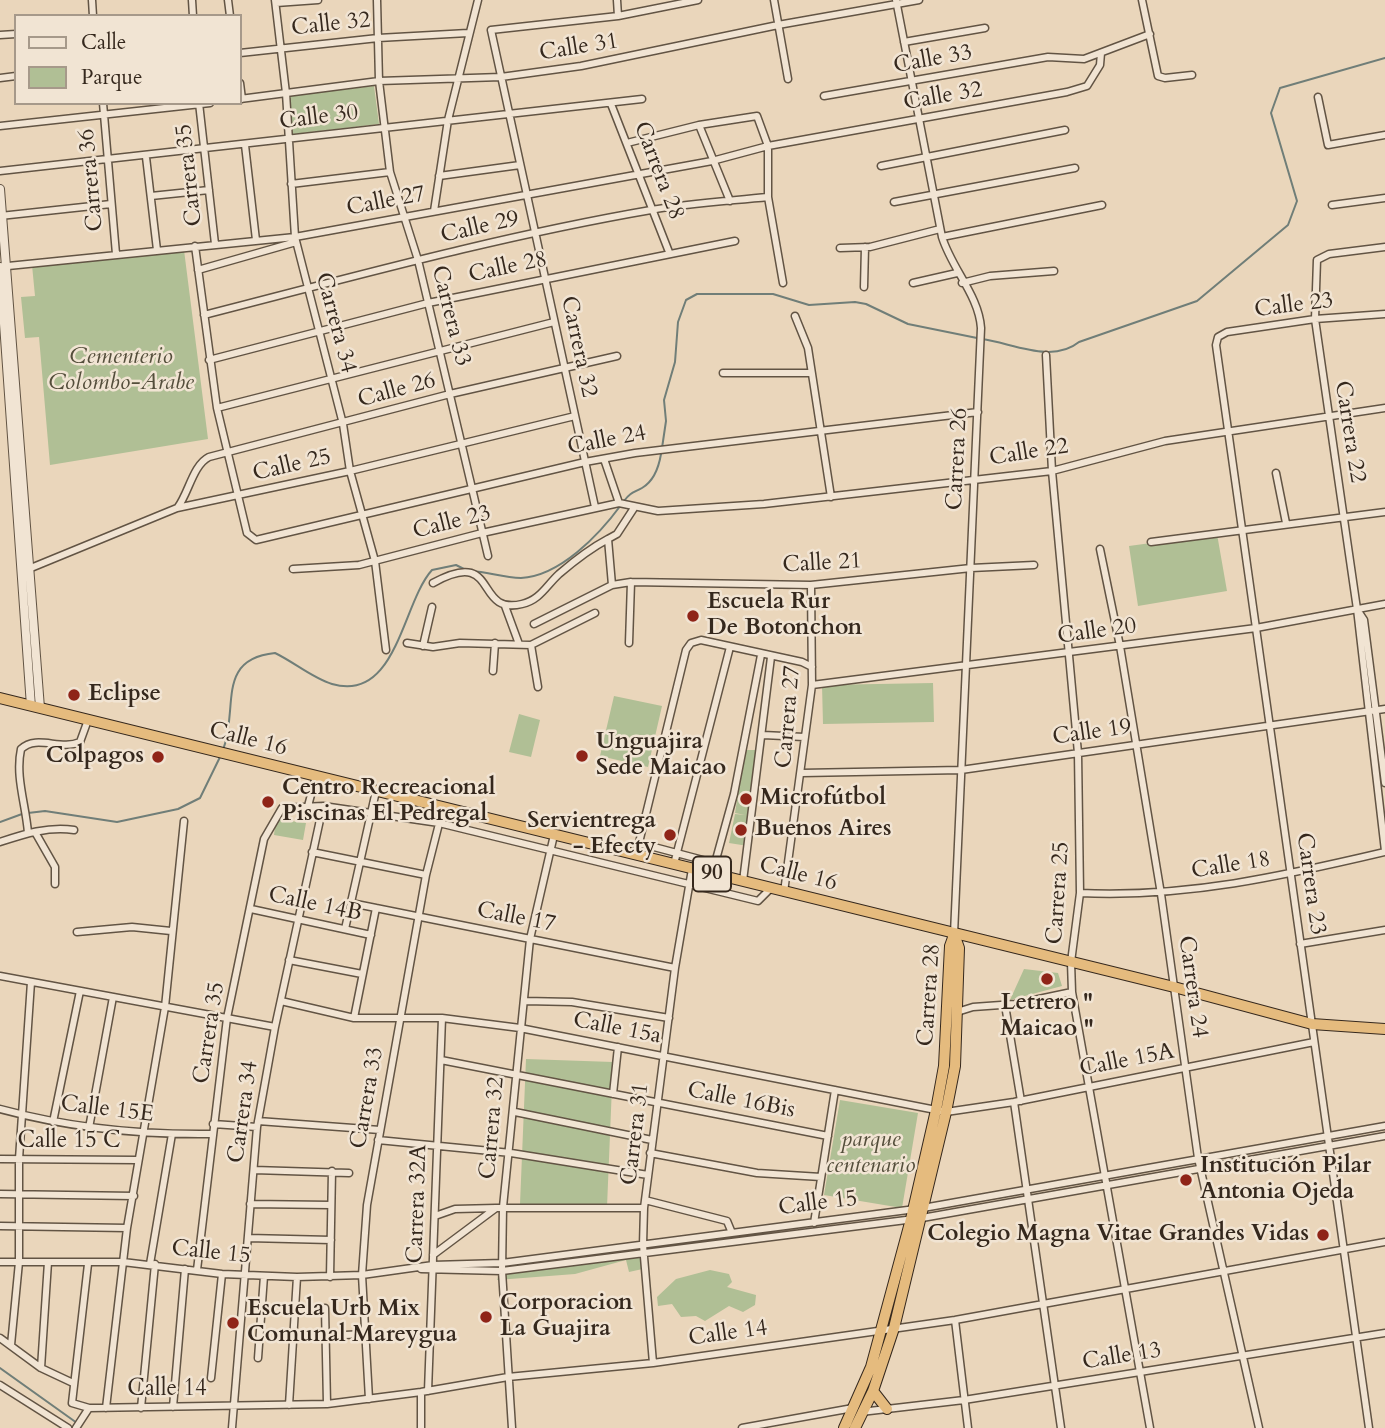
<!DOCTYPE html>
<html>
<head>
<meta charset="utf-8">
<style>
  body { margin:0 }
  #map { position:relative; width:1385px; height:1428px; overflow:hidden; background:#ead6bb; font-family:Cardo,serif }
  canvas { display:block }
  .legend { position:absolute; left:14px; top:14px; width:228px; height:91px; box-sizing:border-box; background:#f1e4d3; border:2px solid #a6998a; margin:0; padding:9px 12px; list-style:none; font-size:21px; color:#35281d }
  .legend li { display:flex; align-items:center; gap:14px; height:35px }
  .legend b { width:35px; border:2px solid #a6998a }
</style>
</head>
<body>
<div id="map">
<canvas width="1385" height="1428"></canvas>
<ul class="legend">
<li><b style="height:9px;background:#f1e4d3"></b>Calle</li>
<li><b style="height:19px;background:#b0bf95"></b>Parque</li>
</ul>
</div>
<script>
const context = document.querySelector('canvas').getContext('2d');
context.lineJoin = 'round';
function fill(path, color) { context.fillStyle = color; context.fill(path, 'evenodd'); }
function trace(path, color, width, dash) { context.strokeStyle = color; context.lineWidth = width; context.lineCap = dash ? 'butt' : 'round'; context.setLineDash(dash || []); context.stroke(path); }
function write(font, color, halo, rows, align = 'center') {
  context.font = font + ' Cardo,serif'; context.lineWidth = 5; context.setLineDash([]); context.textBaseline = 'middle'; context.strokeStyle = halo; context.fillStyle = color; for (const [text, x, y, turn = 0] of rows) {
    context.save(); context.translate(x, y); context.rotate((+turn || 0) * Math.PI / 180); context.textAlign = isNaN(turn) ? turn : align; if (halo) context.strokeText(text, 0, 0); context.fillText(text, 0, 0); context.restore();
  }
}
const green = new Path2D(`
  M374,86L379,124L293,134L288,96Z
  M184,250L208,439L50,465L39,337L25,338L21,297L35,296L32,265Z
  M1217,534L1227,591L1138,606L1129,546Z
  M933,683L934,722L823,724L822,685Z
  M614,696L662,706L648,767L600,756Z
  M519,714L540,720L531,757L509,752Z
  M745,750H757L748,846L729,843L735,814L745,815L735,813Z
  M276,819L306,823L303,840L274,835Z
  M1024,969L1058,973L1062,986L1010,1000Z
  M526,1059L613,1062L607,1207L520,1204Z
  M840,1100L918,1113L902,1208L824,1195Z
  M641,1248L647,1268L629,1272L626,1260L575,1274L497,1280L501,1267Z
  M710,1270L729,1274L732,1282L727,1287L756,1295L755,1305L743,1312L729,1306L705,1321L696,1316L681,1317L672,1304L658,1306L657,1297L676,1279Z`);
const stream = new Path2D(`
  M982,339C1012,343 1052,364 1079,342L1197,301L1288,225L1297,201L1271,113L1280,88L1385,58
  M662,448L666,421L664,400L675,362L678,322L686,300L697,294H773L809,305L855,302L866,304L908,324L977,338
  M624,501C631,492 633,493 642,488C654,481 659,466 661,454
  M472,571C488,572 504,578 521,578C560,576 599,535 621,505
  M223,750C239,709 215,659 275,653C294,662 312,678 332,684C397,703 402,603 432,570L456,565L466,570
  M28,813L45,811L117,822L178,809L200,798L221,755
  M0,822L22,814
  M0,1368L77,1423`);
const minor = new Path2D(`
  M92,0L93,16
  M192,0L193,16
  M228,0L230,16
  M275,0L286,93L295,237L343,424L350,471L375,561L386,650
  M377,0L379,81L390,172L418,260L488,556
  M617,0L618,16
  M774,0L788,79
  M896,0L942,237C952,269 979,296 981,328L954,934
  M1142,0L1158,76L1165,78L1192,75
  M276,3L318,0
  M0,35L16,34
  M904,42L985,28
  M240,53L378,38L468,33
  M0,78L16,76
  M240,83L242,99
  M824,96L1048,57L1084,59L1150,34
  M1318,97L1328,145L1385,135
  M240,99L379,81L501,77L581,66L778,25L919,0
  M103,103L116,254
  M199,103L215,244
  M611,104L669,252
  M699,125L730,201
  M0,126L210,103
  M627,143L699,125L757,116L768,146V197L783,283
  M245,145L256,240
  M146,157L157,250
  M881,166L1065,130
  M0,171L642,99
  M439,176L520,165
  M291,184L390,172
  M151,196L209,190
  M894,202L1075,168
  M1332,205L1385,198
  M434,211L448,120L478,0
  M0,216L111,204
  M942,237L1102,205
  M195,246L217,408L247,533L256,540L585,462L635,453L978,412
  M1385,247L1329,254L1317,260L1315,319L1357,609L1385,851
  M840,248L870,247L940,229
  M8,266L295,237L712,161L768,146L1067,92L1087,86L1100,65L1101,53
  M198,270L296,242
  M913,283L957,273
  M962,283L990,276L1054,271
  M864,287L865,247
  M204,315C352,277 500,236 651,210C689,203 729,201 768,197
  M795,316L808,348L831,497
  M1046,355L1052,471L1078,753L1080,893L1071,962L1072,992L1150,1428
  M209,360L428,303L735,241
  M723,373H810
  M217,408L554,322
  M604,459L619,503
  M1276,473L1286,523
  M619,503L658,511L764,504L1052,471L1165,441L1385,408
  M178,507C189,492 193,465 209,457L450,394L617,356
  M595,507L491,30L618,16L698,0
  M1151,542L1385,512
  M1100,549L1120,646L1161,894L1198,1158L1259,1428
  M293,569L359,565L482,533L619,503
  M26,570L177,508L350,471L575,416
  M433,583C500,546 473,616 522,604C540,600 546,586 559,574C573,562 591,548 608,539
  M612,585L608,539L617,534L634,508
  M505,606L519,644
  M1358,611L1364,620L1385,783
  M534,624L612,585L631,582L811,585L971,568L1034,565
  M407,643L433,647L460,643L531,645L595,613
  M629,643L631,582
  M531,645L538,687
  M423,646L432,607
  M493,671L495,643
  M812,685L1256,628L1385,604
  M763,735L804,737
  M802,773L961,770L1385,709
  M308,806L316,776
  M35,832L55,867V884
  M28,833C26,805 15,777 21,749C37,734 60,751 80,742L88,720
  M0,842C24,834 49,826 74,830
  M639,843L714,863
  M312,852L426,875
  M636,855L686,650L691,643L701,640L802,662L812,667
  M674,864L730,647
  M712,874L734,794L761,655
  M743,881L771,657
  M784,892L812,685L811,585
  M1080,893C1186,898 1283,876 1385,852
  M351,903L675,968
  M251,909L371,935
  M345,929L376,791
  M77,932L132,927L171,931
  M1300,944L1385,930
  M289,960L362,974
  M0,976L275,1027
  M281,1001L354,1018H442L520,1028L946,1112L1014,1102L1314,1042
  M525,1001L572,1002L669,1018
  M1005,1005L1021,1101
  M957,1012L973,1007L1015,1004L1072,992
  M354,1018L376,908
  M441,1060L828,1136
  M613,1094L618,1047
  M1014,1102L1061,1428
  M0,1109C70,1128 140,1135 212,1134
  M515,1112L652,1140
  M258,1121L380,1130
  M53,1122L80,991
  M213,1124L257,1127
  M89,1128L113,997
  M378,1140L511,1153L648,1175
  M650,1153L757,1173L821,1177
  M0,1159L137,1160
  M254,1170L349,1173
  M0,1194L134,1196
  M645,1200L727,1221L732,1233
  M250,1204L331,1205
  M435,1216L455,1209L496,1208
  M814,1223L835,1090
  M0,1226L127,1228
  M248,1238L331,1240
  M433,1255L496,1208H644
  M0,1262H123L222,1274L297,1277L362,1275L433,1265L502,1263L923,1208L1385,1126
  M88,1264L72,1403L89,1408L327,1404L421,1392L508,1377L653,1363L955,1320L1385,1242
  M150,1264L172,1134
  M421,1269L502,1271L922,1218L1385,1136
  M197,1270L227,1018L264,839L282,808L323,806L439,823L758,901L771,888
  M330,1277L332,1171
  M325,1308L327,1404
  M955,1320L968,1428
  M326,1336L364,1334
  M0,1338L41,1368L73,1383
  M11,1345L19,1262V1159L31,982
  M258,1358L264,1276
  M653,1363L643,1245L644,1208L675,968L692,869
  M41,1368L48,1262
  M211,1378L222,1274
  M0,1385L68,1428
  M428,1391L442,1018
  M369,1399L362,1275L367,1205L426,875L443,808
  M289,1405L297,1277
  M173,1407L185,1269
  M106,1408L127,1228L165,1007L184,821
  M141,1408L155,1264
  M861,1412L964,1400L1385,1333
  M76,1428L89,1408
  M232,1428L257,1127L275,1027L323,806
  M421,1428V1392
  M512,1428L502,1271L503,1207L530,939L554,835
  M742,1428L853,1408
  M1369,1428L1216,345L1218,337L1227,332L1315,319L1385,314`);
const tertiary = new Path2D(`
  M0,189L40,708
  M0,267L31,706`);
const trunk = new Path2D(`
  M0,698L1174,987L1312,1024L1385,1029
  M873,1391L887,1409
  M844,1428L871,1367L911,1219L936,1110L944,1066L950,946L954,935
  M855,1428L873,1391L894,1328L946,1112L955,1066L959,948L954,934`);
const markers = [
  [693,616,7,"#8f2418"],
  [74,695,7,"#8f2418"],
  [582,756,7,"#8f2418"],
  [158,757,7,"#8f2418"],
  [746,799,7,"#8f2418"],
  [268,802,7,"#8f2418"],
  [741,830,7,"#8f2418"],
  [670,835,7,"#8f2418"],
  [1047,979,7,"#8f2418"],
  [1186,1180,7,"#8f2418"],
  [1323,1235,7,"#8f2418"],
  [486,1317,7,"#8f2418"],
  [233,1323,7,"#8f2418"]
];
const shields = [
  [712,874,38]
];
const shieldNames = [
  ["90",712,874]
];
const streetNames = [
  ["Calle 32",331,25,-6],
  ["Calle 31",579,48,-9],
  ["Calle 33",933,60,-10],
  ["Calle 32",943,97,-10],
  ["Calle 30",319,118,-7],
  ["Carrera 28",658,171,69],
  ["Carrera 35",190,175,-96],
  ["Carrera 36",92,180,-95],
  ["Calle 27",386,202,-11],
  ["Calle 29",480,228,-13],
  ["Calle 28",508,268,-12],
  ["Calle 23",1294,306,-7],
  ["Carrera 33",450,316,76],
  ["Carrera 34",335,323,75],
  ["Carrera 32",578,347,78],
  ["Calle 26",397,391,-15],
  ["Carrera 22",1349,432,81],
  ["Calle 24",607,441,-11],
  ["Calle 22",1029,453,-9],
  ["Carrera 26",958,459,-87],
  ["Calle 25",292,466,-13],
  ["Calle 23",452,523,-14],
  ["Calle 21",822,564,-3],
  ["Calle 20",1097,632,-8],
  ["Carrera 27",789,717,-85],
  ["Calle 19",1092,733,-8],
  ["Calle 16",248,740,14],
  ["Calle 18",1231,866,-9],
  ["Calle 16",798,875,14],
  ["Carrera 23",1310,884,82],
  ["Carrera 25",1059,893,-86],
  ["Calle 14B",315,905,12],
  ["Calle 17",516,918,11],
  ["Carrera 24",1192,987,82],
  ["Carrera 28",930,995,-86],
  ["Calle 15a",617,1029,11],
  ["Carrera 35",210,1033,-81],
  ["Calle 15A",1127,1061,-11],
  ["Carrera 33",368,1098,-80],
  ["Calle 16Bis",741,1101,11],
  ["Calle 15E",107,1110,7],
  ["Carrera 34",244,1112,-82],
  ["Carrera 32",493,1128,-85],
  ["Carrera 31",636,1134,-83],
  ["Calle 15 C",69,1142],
  ["Carrera 32A",418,1204,-88],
  ["Calle 15",818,1204,-7],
  ["Calle 15",211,1253,6],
  ["Calle 14",728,1334,-8],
  ["Calle 13",1122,1357,-9],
  ["Calle 14",167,1390]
];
const parkNames = [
  ["Cementerio",121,358],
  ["Colombo-Arabe",121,384],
  ["parque",871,1141],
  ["centenario",871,1167]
];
const poiNames = [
  ["Escuela Rur",707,603],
  ["De Botonchon",707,629],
  ["Eclipse",88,695],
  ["Unguajira",596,743],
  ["Sede Maicao",596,769],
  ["Colpagos",144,757,"right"],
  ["Centro Recreacional",282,789],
  ["Piscinas El Pedregal",282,815],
  ["Microfútbol",760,799],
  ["Servientrega",656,822,"right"],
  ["- Efecty",656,848,"right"],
  ["Buenos Aires",755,830],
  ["Letrero \"",1047,1004,"center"],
  ["Maicao \"",1047,1030,"center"],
  ["Institución Pilar",1200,1167],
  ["Antonia Ojeda",1200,1193],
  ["Colegio Magna Vitae Grandes Vidas",1309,1235,"right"],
  ["Corporacion",500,1304],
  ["La Guajira",500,1330],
  ["Escuela Urb Mix",247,1310],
  ["Comunal Mareygua",247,1336]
];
fill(green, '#b0bf95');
trace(stream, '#707e78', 2);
trace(minor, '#625444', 9);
trace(tertiary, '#625444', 10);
trace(trunk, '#35281d', 12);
trace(minor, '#f1e4d3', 6);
trace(tertiary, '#f1e4d3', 8);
trace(trunk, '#e5bb7e', 10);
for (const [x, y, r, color] of markers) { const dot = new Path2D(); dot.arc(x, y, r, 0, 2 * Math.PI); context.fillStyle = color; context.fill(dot); trace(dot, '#f1e4d3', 2.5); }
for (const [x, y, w] of shields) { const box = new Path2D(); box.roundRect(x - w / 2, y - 17.5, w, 35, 5); context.fillStyle = '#f1e4d3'; context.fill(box); trace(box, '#35281d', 2); }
write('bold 21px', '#35281d', null, shieldNames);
write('23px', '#35281d', '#f1e4d3', streetNames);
write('italic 23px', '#544e3b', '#f1e4d3', parkNames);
write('bold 23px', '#35281d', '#f1e4d3', poiNames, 'left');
</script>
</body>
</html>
